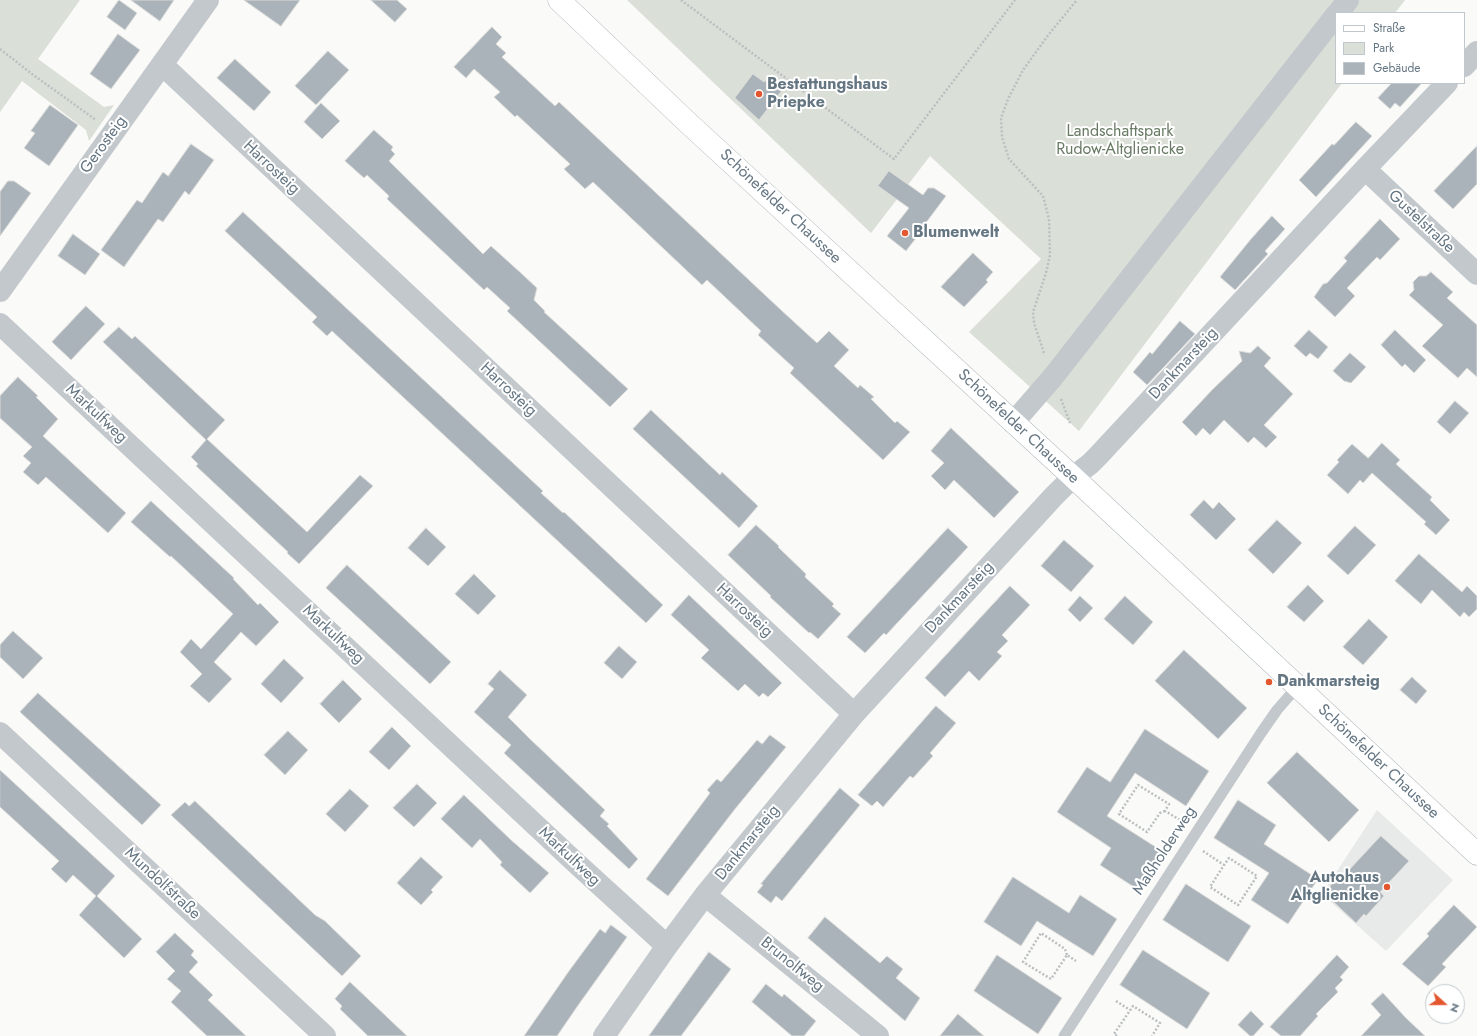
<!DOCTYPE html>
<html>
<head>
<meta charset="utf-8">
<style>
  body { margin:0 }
  #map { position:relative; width:1477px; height:1036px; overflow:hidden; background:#fafaf8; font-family:Jost,sans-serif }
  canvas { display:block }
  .legend { position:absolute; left:1335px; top:12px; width:130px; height:72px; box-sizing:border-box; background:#fff; border:1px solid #c1c8cd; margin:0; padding:5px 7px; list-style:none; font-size:12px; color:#657683 }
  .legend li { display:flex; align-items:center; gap:8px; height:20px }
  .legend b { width:20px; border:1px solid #c1c8cd }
  .north { position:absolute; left:1425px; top:984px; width:40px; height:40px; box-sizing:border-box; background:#fff; border:1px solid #c1c8cd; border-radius:50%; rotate:111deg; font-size:11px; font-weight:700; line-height:16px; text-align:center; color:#657683 }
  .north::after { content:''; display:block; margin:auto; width:14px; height:18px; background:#e4572e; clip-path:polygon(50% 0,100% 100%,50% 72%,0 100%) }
</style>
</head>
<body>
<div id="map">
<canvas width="1477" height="1036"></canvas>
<ul class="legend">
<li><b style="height:5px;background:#fff"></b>Straße</li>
<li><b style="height:11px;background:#dadfd7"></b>Park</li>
<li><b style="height:11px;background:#aab3b9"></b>Gebäude</li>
</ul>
<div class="north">N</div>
</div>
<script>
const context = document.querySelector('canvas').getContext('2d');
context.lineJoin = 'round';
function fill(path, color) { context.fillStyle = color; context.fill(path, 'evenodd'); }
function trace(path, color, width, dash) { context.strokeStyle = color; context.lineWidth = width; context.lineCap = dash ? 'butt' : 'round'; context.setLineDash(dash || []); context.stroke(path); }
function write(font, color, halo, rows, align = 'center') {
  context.font = font + ' Jost,sans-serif'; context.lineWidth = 4; context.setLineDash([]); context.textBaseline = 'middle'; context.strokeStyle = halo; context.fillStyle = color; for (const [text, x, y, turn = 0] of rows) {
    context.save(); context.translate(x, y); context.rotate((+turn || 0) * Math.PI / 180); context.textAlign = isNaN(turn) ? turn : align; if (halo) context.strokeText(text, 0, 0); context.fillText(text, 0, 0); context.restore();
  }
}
const built = new Path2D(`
  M1377,810L1453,880L1386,951L1322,894Z`);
const green = new Path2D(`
  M0,0H80L38,59L104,107L114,105L89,141L86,130L22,81L0,112Z
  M627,0H1405L1395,13H1336V83H1342L1079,431L969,332L1041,259L930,156L871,233Z`);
const building = new Path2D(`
  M119,0L137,13L125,30L107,17Z
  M131,0H174L160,21Z
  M244,0H300L281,26Z
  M371,0H397L407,9L395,22Z
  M492,27L502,37L496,44L506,53L502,57L555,106L559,102L781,310L817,343L829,331L849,350L834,366L858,388L860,385L874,397L871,399L895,423L897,421L910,432L883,460L790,373L794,368L758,335L761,331L707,280L702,285L593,182L585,189L564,169L570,164L517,115L515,117L494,97L500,92L474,69L466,78L454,67Z
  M118,34L140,50L111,89L90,74Z
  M328,51L349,70L316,105L295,86Z
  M235,59L271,92L254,111L217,78Z
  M753,74L764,82L768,79L783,89L759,120L735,98Z
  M1392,83H1422L1400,107L1395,103L1390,109L1378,98Z
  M321,103L340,121L322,139L304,122Z
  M50,105L78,125L49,166L24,148L35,133L31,131Z
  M1356,122L1372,136L1316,197L1299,180L1332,144L1334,145Z
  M374,130L393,147L391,150L395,154L389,161L483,254L491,246L522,274L537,288L534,300L545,311L544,312L628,389L610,407L507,311L510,308L487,287L484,290L387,199L389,196L367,175L364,178L345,161Z
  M191,144L214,160L189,195L185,191L163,222L158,219L124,267L101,250L137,200L142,203L163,172L168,176Z
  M1477,146V184L1453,209L1434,191Z
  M889,171L923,195L928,188H934L946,196L922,228L923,229L906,251L887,236L909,208L878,186Z
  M8,181H14L31,193L0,236V192Z
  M243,212L543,491L541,493L563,513L564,512L663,605L646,623L332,331L327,336L312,322L317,317L225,231Z
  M1272,216L1285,229L1265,251L1268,254L1235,290L1220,277L1251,239Z
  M1380,219L1400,239L1380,260L1377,257L1347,288L1355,296L1335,317L1314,297L1323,284L1327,283L1347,261L1344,258Z
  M73,234L100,254L85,275L58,256Z
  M973,253L993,272L986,280L988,282L964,307L941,287Z
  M1431,272L1453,292L1447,298L1477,325V377L1467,368L1458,378L1422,346L1443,325L1409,295L1414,290L1413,282L1419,276H1426Z
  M86,306L105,324L71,360L52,342Z
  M1180,321L1195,334L1147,385L1133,372L1150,352L1152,354Z
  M119,327L132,339L135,336L225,420L207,439L307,532L360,475L373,486L299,564L287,553L288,552L196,466L198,464L191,457L206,440L103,342Z
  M1309,330L1328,347L1318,359L1310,353L1306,357L1294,346Z
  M1395,330L1426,360L1414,373L1405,364L1402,367L1381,345Z
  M1258,346L1271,358L1264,366L1293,394L1264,425L1277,437L1266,448L1254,437L1248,443L1224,420L1210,435L1203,428L1196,436L1182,422L1212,390L1242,361L1239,351L1250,353Z
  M1350,353L1366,367L1351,383L1344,381L1333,371Z
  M18,377L38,396L36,397L58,419L43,436L126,513L108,533L46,477L38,485L23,472L31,463L23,456L32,447L0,418V396Z
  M1455,401L1469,413L1450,434L1437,422Z
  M651,410L720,475L722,472L758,506L739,528L633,429Z
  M951,428L1019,492L994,518L954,480L945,490L931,476L944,463L931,451Z
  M1382,443L1400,460L1396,464L1432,497L1430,500L1450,520L1436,535L1424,524L1426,522L1372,473L1363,483L1360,480L1348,494L1327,475L1339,462L1337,460L1352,444L1368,458Z
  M1204,500L1213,509L1219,502L1236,519L1216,540L1190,515Z
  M151,501L234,578L233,579L258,605L260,603L279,622L256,646L241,632L214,662L232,679L209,703L190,686L202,674L180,652L191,639L201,649L233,614L171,556L170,557L131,522Z
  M1277,520L1302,543L1273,574L1248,550Z
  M756,525L779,546L778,547L806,574L805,577L834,604L832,606L841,614L818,639L810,632L809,633L770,597L771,596L728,555Z
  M1355,526L1376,545L1348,575L1327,556Z
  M426,528L446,547L428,566L408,548Z
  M948,528L968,547L886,635L884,633L865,653L847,637Z
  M1064,540L1094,566L1071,592L1041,566Z
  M1419,554L1462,592L1467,586L1477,596V609L1469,617L1464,612L1460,617L1432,590L1421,604L1395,581Z
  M347,565L451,662L430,684L326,588Z
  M474,574L496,596L478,615L455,594Z
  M1308,585L1324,601L1304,622L1287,607Z
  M1010,586L1030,605L1002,635L1008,641L997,652L1002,656L979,681L969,671L945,697L925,678Z
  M689,595L782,683L768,697L763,693L759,697L745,684L738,691L701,658L709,650L671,615Z
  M1080,596L1093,608L1080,622L1068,610Z
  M1125,596L1153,622L1133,645L1104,619Z
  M1369,619L1388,637L1363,665L1343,647Z
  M13,631L43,658L23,679L0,657V645Z
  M619,646L637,662L622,679L604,663Z
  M1184,650L1247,708L1218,739L1155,681Z
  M284,659L304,678L281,703L261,684Z
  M500,670L527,695L508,717L530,739L605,810L600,816L609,824L607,826L638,859L629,869L504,753L511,745L474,712L494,689L488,684Z
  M1412,677L1427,691L1416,704L1400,690Z
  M343,680L362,699L339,723L320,704Z
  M38,693L161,805L142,825L20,712Z
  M936,706L956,723L930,753L933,756L913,778L910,776L883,807L877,801L872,806L858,795Z
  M392,727L411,746L389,770L369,752Z
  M1145,729L1209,771L1186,806L1135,773L1107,816L1162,851L1137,889L1100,865L1111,848L1057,812L1087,767L1110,782Z
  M288,731L308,750L285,775L264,755Z
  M770,735L786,747L735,809L668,896L646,879L710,793L707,790L717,779L721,782L757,740L762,744Z
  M1297,752L1359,810L1329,842L1267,783Z
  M0,770L115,876L97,896L142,939L124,958L79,915L96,896L73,875L66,883L51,869L59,861L0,807Z
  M417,784L437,803L414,827L393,808Z
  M840,788L860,805L782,901L776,896L771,903L757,892L763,885L761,884Z
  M350,789L369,806L345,832L326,814Z
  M464,795L511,840L549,873L530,893L500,865L502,862L480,839L472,848L441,819Z
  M1238,800L1276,825L1264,844L1318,879L1288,924L1251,900L1269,873L1214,838Z
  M195,801L315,915L325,921L361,956L342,976L171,815L185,802L189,806Z
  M1381,836L1409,861L1380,892L1384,896L1366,916L1364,914L1356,923L1324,893L1342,873L1344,875Z
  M421,857L443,877L431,890L433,892L421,905L397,883Z
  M1013,877L1069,913L1080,895L1117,919L1093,956L1037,921L1021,946L984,922Z
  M1186,884L1251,926L1228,962L1163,920Z
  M1454,905L1477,927L1442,964L1446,967L1428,986L1402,964L1429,936L1427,934Z
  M825,917L880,963L887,956L903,969L896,978L920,998L905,1021L808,938Z
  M611,925L627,937L579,1004L557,1036H524L569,971L600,929L605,933Z
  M175,933L194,951L191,955L198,962L189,972L213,995L208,1000L246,1036H207L171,1002L181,991L167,979L175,971L156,952Z
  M1143,950L1210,993L1187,1029L1120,985Z
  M709,952L731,969L681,1036H649Z
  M997,955L1062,998L1038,1034L974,991Z
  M1337,955L1349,967L1340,977L1343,980L1335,988L1338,992L1316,1014L1318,1016L1300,1036H1281L1270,1027Z
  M350,982L407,1036H368L340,1009L342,1006L335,999Z
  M766,984L782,997L784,994L816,1021L804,1036H792L752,1002Z
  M1383,993L1406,1018L1425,1036H1361L1381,1015L1371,1004Z
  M1251,1011L1264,1024L1253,1036H1250L1238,1025Z
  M958,1014L984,1036H940Z`);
const path = new Path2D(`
  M681,0L894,159L1015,0
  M0,49L32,74L96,120
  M1044,353L1034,323L1033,312L1046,273L1050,255L1049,219L1043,196L1009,159L1002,137L1001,118L1008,99L1023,70L1049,34L1077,0
  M1061,399L1070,423
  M1165,811L1160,813L1147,832L1119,814L1138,785L1169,804L1165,811L1185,823
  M1203,851L1224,865L1210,887L1238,905L1257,876L1229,858L1224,865
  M1067,955L1065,949L1041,933L1023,962L1051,979L1067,955L1076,961
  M1116,1001L1130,1010
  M1117,1036L1114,1034L1133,1006L1160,1023L1152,1036`);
const lane = new Path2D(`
  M1064,1036L1261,733L1277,710L1297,687`);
const street = new Path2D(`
  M1338,13L1348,0
  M1464,66L1477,52
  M160,67L170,72L854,714
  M1365,169L1477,274
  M0,291L208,0
  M0,324L576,863L667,946
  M1013,423L1053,377L1336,15
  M0,733L325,1036
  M705,895L878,1036
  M604,1036L667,946L705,895L854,714L1053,497L1073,477L1090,464L1098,456L1365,169L1447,83`);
const secondary = new Path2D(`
  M559,0L686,121L1073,477L1477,854`);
const markers = [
  [759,94,4,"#e4572e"],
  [905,233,4,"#e4572e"],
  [1269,682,4,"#e4572e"],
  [1387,887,4,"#e4572e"]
];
const poiNames = [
  ["Bestattungshaus",767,85],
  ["Priepke",767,103],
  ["Blumenwelt",913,233],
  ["Dankmarsteig",1277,682],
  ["Autohaus",1379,878,"right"],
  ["Altglienicke",1379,896,"right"]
];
const parkNames = [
  ["Landschaftspark",1120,132],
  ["Rudow-Altglienicke",1120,150]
];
const streetNames = [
  ["Gerosteig",104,145,-54],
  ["Harrosteig",271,168,43],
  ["Schönefelder Chaussee",780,207,43],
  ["Gustelstraße",1421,222,43],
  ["Dankmarsteig",1184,364,-47],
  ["Harrosteig",508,390,43],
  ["Markulfweg",96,414,43],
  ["Schönefelder Chaussee",1018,427,43],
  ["Dankmarsteig",960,598,-47],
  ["Harrosteig",744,611,43],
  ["Markulfweg",333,635,43],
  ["Schönefelder Chaussee",1378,762,43],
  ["Dankmarsteig",748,843,-51],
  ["Maßholderweg",1165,851,-57],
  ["Markulfweg",569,857,43],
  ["Mundolfstraße",162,884,43],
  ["Brunolfweg",792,965,39]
];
fill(built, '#e8e9e9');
fill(green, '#dadfd7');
fill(building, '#aab3b9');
trace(building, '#dcdcda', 1);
trace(secondary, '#b3babf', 23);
trace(path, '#bbbfc2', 2.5, [2, 2]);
trace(lane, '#c3c8cc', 11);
trace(street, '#c3c8cc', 22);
trace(secondary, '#fff', 22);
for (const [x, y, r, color] of markers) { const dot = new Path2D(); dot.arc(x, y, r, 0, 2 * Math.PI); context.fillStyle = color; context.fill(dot); trace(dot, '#fff', 1.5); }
write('bold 16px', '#657683', '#fff', poiNames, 'left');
write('16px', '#687a64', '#fff', parkNames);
write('16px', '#657683', '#fff', streetNames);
</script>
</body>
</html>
